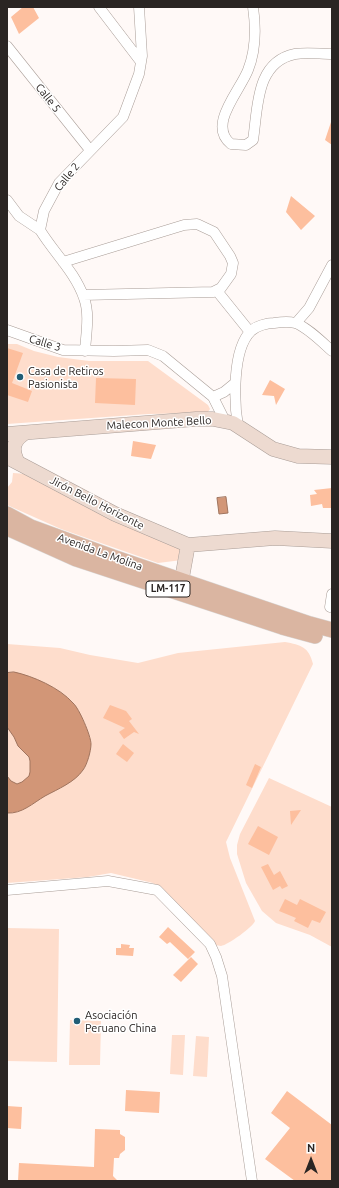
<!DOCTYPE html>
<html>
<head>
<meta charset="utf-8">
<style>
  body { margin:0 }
  #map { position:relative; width:339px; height:1188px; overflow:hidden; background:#fff9f7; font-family:Ubuntu,sans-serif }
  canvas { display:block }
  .frame { position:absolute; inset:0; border:8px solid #2a2523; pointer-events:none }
  .north { position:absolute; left:291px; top:1140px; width:40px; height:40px; -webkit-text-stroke:3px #fff; paint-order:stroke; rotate:0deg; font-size:11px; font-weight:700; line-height:16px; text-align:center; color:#2a2523 }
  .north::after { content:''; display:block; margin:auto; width:14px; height:18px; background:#2a2523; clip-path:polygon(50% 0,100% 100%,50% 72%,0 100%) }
</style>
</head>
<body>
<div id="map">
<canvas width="339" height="1188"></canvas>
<div class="frame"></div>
<div class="north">N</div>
</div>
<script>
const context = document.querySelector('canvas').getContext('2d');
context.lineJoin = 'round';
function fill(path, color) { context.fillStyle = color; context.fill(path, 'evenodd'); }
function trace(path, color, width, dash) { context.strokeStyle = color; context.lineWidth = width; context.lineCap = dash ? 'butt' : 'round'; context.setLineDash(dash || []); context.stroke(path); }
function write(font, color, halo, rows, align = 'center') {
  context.font = font + ' Ubuntu,sans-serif'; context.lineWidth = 3; context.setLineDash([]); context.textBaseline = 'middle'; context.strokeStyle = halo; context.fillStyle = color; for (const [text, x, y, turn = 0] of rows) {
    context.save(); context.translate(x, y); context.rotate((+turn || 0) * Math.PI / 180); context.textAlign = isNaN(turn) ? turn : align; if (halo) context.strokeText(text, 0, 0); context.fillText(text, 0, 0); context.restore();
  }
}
const green = new Path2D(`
  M7,344H17L34,351L58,357L89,361H148L208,405L210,409L208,412L202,413L148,414L7,424Z
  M13,473L27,474L184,551L182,560L158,563L61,529L7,505V488L12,482Z
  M285,642C301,645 309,647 313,664L226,842L230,858L255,921C253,927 228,945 221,946C219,946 217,945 215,945L180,907L153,883L111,873L88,877L7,883V644L60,648L90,655L138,663L178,653Z
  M269,778L332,807V947L310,935L276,923L262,911L246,883L237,854V845L240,834Z
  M7,928L59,929L57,1062L7,1061Z
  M70,1020L101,1021L100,1065H69Z
  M172,1035H185L183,1075L170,1074Z
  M196,1036L209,1037L207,1077L193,1076Z`);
const water = new Path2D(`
  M226,497L228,513L219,514L217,498Z
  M14,672C33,676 60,688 73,703C79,708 91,736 91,744C91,751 87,765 83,770C75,782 58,789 45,796C33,803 22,814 7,813V776L11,781L17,784L22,782L29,776L30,772V761L29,757L18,746L14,737L7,727V673Z`);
const building = new Path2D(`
  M23,7H33L39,18L19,34L11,17Z
  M331,122H332V145L325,140Z
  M291,196L315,216L301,230L286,212Z
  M7,348L23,353L12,383L32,391L28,402L7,395Z
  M96,378L136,379L135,405L95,403Z
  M270,380L285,389L276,405L274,396L262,395Z
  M133,441L156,445L151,459L131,456Z
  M332,488V508H323L322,504L311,506L310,495L317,494L314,490Z
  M110,705L126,711L132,719L129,721L139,734L134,732L124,739L119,732L125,728L103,718Z
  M123,744L134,753L127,762L116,754Z
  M255,764L261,767L252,788L246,785Z
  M301,810L291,825L290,811Z
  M258,826L278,837L269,855L248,844Z
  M268,864L274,875L280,871L288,886L282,889L280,886L273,890L261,867Z
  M285,899L297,905L300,899L326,912L320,923L312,920L308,928L294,921L296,918L279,911Z
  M168,927L195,952L188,959L170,942L167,944L159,937Z
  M121,944L130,945L129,948H134L133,956L116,955V948H121Z
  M191,957L198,964L181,982L173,975Z
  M126,1090L160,1092L159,1113L125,1111Z
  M287,1091L332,1125V1181H295L265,1159L290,1128L271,1113Z
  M7,1106L22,1107L21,1129L7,1128Z
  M95,1129L120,1130V1134L125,1137V1150L120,1154L119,1158H114L113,1176L118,1181H18L19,1163L94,1167Z`);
const street = new Path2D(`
  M99,7L141,62
  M253,7C256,28 256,50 248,70C240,91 207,125 231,144L246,145L253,140C258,109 255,62 295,54C306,52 320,54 332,54
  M7,46L90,150
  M7,200L19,216L40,230
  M63,262L184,225L197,224L214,232L230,256L233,263L231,274L221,288L213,292L83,295
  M217,291L250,332
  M296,323L309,308L332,265
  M7,330L63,350L114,351L148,350L163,356L213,397L225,421
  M85,351C86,334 90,314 84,298C75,272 54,253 40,230L44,211L59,183L123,117L139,74L142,56L139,7
  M213,397L224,392L235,383
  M238,426C234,403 232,349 251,331C256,326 267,323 274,323C281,322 288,321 295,323C306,326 323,343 332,351
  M330,607L332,594
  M7,890L108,881L157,890L210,944L216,957L222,976L252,1181`);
const secondary = new Path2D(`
  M7,434L196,419H213L233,423L273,449L298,456L332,457
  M7,457L115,514L188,545L275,538L332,541
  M17,461C11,448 14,440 25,433
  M177,591L182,578L188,545`);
const primary = new Path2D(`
  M7,514L31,527L113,557L310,624L332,630
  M7,528L76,559L282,627L315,636`);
const markers = [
  [20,377,4,"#215d75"],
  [77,1021,4,"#215d75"]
];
const shields = [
  [168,589,44]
];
const shieldNames = [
  ["LM-117",168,589]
];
const streetNames = [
  ["Calle 5",48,98,52],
  ["Calle 2",67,177,-51],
  ["Calle 3",45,343,17],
  ["Malecon Monte Bello",159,423,-3],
  ["Jirón Bello Horizonte",97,503,27],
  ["Avenida La Molina",100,552,20]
];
const poiNames = [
  ["Casa de Retiros",28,371],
  ["Pasionista",28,384],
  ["Asociación",85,1015],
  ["Peruano China",85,1028]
];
fill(green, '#feddcc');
fill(water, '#d29677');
trace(water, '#a0745e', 1);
fill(building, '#fdbf9e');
trace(street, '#a99d97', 11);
trace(secondary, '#a99d97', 15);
trace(primary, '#d9d8d7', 16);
trace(street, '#fff', 10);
trace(secondary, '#eddad0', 14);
trace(primary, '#dab5a1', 15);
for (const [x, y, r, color] of markers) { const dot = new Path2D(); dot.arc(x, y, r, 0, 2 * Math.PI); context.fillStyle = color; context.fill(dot); trace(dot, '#fff', 1.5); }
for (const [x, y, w] of shields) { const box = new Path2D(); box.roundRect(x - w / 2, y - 8, w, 16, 3); context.fillStyle = '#fff'; context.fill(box); trace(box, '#2a2523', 1); }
write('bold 10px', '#2a2523', null, shieldNames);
write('11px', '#2a2523', '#fff', streetNames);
write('11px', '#2a2523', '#fff', poiNames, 'left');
</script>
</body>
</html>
